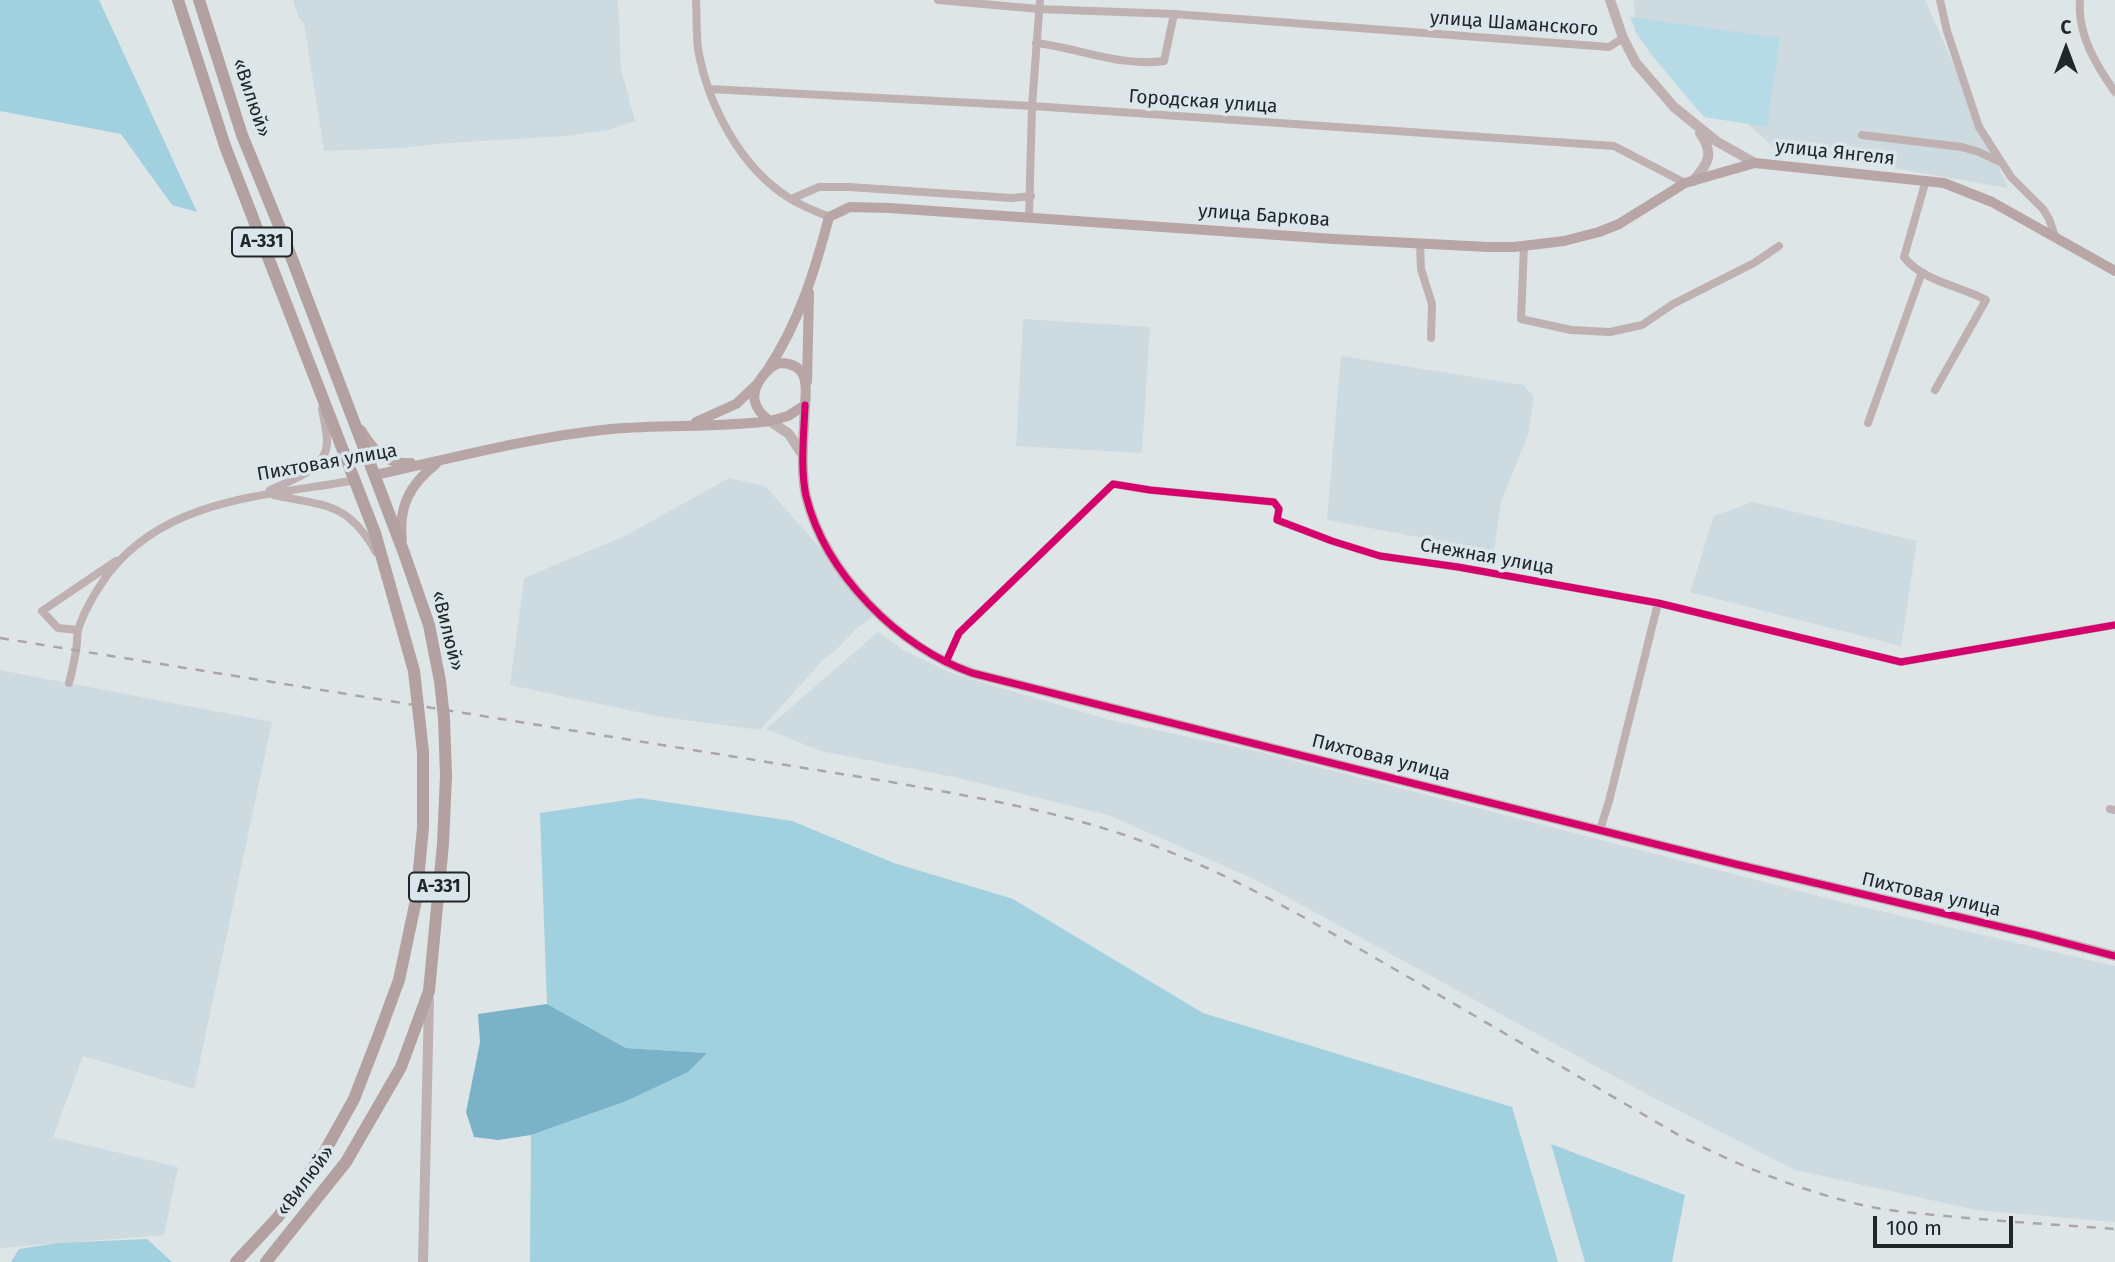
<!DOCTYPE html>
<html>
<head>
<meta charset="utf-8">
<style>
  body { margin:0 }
  #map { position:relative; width:2115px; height:1262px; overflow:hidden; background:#dee5e7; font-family:"Fira Sans",sans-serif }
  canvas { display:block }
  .north { position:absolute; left:2031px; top:14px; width:70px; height:70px; -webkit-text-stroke:5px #dae6eb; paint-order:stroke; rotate:0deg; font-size:19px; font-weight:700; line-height:28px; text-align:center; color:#212627 }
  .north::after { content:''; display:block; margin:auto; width:24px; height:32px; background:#212627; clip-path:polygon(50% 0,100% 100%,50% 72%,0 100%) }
  .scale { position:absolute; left:1873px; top:1216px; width:140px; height:32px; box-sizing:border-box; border:4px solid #212627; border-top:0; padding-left:9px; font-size:21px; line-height:24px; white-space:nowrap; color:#212627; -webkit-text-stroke:5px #dae6eb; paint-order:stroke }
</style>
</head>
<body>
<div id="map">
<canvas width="2115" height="1262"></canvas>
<div class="north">С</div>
<div class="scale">100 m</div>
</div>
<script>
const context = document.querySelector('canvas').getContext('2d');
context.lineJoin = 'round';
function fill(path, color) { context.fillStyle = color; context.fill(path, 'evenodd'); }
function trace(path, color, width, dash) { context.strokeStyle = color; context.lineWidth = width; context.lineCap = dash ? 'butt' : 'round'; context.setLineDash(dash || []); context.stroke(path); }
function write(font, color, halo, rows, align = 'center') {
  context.font = font + ' "Fira Sans",sans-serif'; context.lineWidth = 7; context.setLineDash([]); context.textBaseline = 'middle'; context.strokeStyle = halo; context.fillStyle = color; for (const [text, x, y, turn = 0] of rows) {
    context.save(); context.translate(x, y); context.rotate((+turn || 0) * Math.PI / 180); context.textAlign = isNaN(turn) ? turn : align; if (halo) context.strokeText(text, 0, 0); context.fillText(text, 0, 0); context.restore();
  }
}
const built = new Path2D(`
  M293,0H618L621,69L635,121L608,130L566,136L447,143L401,148L324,151L304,23L299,18Z
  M1634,0H1925L2008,188L1773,147L1635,20Z
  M1023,319L1150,327L1142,453L1016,446Z
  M1341,356L1523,385L1534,397L1528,435L1501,502L1494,551L1327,520Z
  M729,478L765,486L878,613L856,629L836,650L822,661L760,730L656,716L510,685L524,578L625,536Z
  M1753,502L1917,541L1901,646L1690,592L1714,516Z
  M878,632L903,650L954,674L1110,720L1264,753L1842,902L2115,966V1222L1976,1210L1795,1170L1652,1097L1254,879L1108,815L954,777L821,751L766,729Z
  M0,670L272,722L194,1089L83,1056L53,1137L178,1167L164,1235L0,1248Z`);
const green = new Path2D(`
  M1630,17L1780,38L1767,127L1704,117L1654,58L1636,33Z`);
const forest = new Path2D(`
  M0,0H99L197,212L172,205L121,134L0,111Z
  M640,798L792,821L894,863L1013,899L1203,1013L1512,1107L1558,1262H530L531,1135L624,1102L707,1053L626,1048L547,1004L540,813Z
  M1551,1144L1685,1195L1672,1262H1585Z
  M147,1239L172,1262H11L19,1249L59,1243Z`);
const water = new Path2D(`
  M547,1004L626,1048L707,1053L688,1072L624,1102L531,1135L498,1140L474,1137L466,1112L480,1042L478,1014Z`);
const minor = new Path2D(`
  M696,0C697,16 696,33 698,49C708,105 740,167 789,198C801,206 816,211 829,217
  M938,0L1039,9L1174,14L1609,47L1623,38
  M1940,0L1947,31L1979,127L2011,177L2043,209L2049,219L2055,236
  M2080,0C2077,34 2096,65 2115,92
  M1036,43C1079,48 1120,67 1164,61L1174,14
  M709,89L1032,106L1614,146L1685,183
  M1862,135L1962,147L1979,152L2002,163
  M1926,180L1904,257C1922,281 1960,286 1986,300L1935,390
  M791,199L819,187H849L1012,198L1031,196
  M1029,218L1032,106L1040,0
  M1420,243L1421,269L1432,304L1431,338
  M1524,246L1521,319L1571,330L1610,332L1642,325L1673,304L1754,263L1779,246
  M1868,423L1922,272
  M270,490C291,480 327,470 327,442C327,431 324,419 322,409
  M274,495C325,506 348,502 376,552
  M78,630L58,628L42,611L116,561
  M946,662L959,633L1113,484L1150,490L1274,502L1279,509L1277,520L1332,541L1380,556L1458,567L1658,603L1901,662L2115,625
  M69,683C72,672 74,662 76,651C77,645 77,637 78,630C84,610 96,591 108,574C167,497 268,496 356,480
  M2110,809L2115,810
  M1600,830L1609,801L1658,603`);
const tertiary = new Path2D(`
  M1610,0L1623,38L1636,63L1674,107L1716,141L1755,163
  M1693,181C1708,164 1715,154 1700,133
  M805,405C804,434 800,467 806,496C825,573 898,647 972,673L1735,864L2035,935L2115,956
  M770,421L789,434L802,454
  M423,1262L429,1000`);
const secondary = new Path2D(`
  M779,363C808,363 807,384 805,405L788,416L770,421C753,409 749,394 762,377C767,370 771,366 779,363Z
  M768,369C799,323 815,270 829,217L850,207L890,208L1334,239L1488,247H1514L1564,241L1599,232L1619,224L1685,183L1755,163L1944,183L1992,202L2115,271
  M807,382L809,293
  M696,422L736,404L756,385
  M361,430C373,450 386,465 411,463
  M375,475C453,458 531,437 611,429C664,424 718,428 770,421
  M402,540C398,507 410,484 436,464`);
const trunk = new Path2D(`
  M178,0L225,146L375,533L414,671L423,752V828L416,900L399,980L378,1037L354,1099L325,1151L278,1217L236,1262
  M199,0L242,135L284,238L404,553L429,625L440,681L444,718L446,776L443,844L429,991L401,1067L346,1162L266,1262`);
const rail = new Path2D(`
  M0,638L891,782C973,797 1054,810 1133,838C1228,871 1316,924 1403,974C1496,1028 1589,1083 1682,1137C1742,1167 1801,1191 1866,1206C1895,1212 1926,1214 1956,1217C2009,1222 2062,1225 2115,1229`);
const cycleway = new Path2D(`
  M805,405C804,434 800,467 806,496C825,573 898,647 972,673L1735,864L2035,935L2115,956
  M946,662L959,633L1113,484L1150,490L1274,502L1279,509L1277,520L1332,541L1380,556L1458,567L1658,603L1901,662L2115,625`);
const shields = [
  [262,242,60],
  [439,887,60]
];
const shieldNames = [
  ["А-331",262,242],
  ["А-331",439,887]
];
const streetNames = [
  ["улица Шаманского",1514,24,4],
  ["«Вилюй»",251,98,71],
  ["Городская улица",1203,102,4],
  ["улица Янгеля",1835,153,6],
  ["улица Баркова",1264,216,4],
  ["Пихтовая улица",327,463,-10],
  ["Снежная улица",1487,557,10],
  ["«Вилюй»",447,631,76],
  ["Пихтовая улица",1381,758,14],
  ["Пихтовая улица",1931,895,13],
  ["«Вилюй»",306,1181,-53]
];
fill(built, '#cddae0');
fill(green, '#b6dbe7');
fill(forest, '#a1d0df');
fill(water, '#7ab3c7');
trace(minor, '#bfb0b1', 8);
trace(tertiary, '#bfb0b1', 10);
trace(secondary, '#b8a5a6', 10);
trace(trunk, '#b3a0a0', 12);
trace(rail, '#aba5a6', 2.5, [9, 9]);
trace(cycleway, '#d6006c', 7);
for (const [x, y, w] of shields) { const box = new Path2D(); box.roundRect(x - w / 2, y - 14.5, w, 29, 5); context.fillStyle = '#dae6eb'; context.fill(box); trace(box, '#212627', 2); }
write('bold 18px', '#212627', null, shieldNames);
write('19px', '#212627', '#dae6eb', streetNames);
</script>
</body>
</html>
